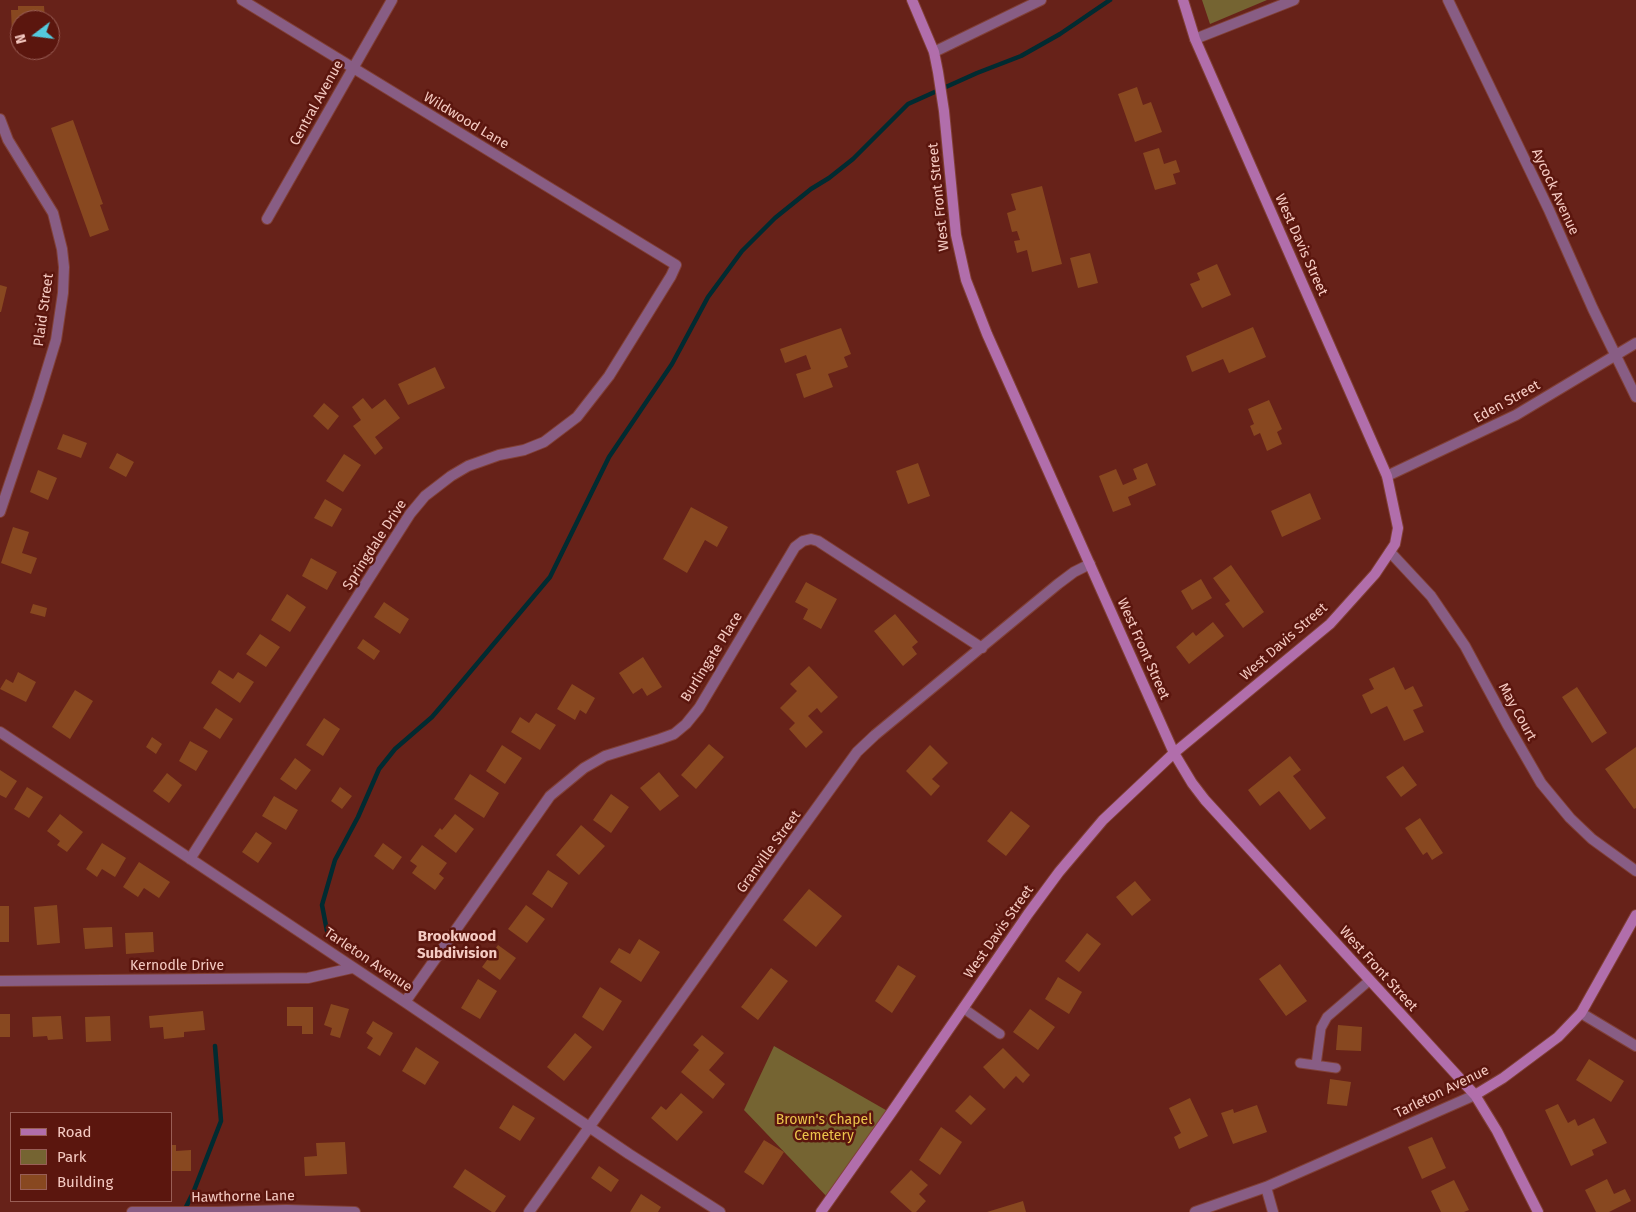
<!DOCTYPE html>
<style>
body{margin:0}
#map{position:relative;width:1636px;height:1212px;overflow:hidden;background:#672219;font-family:"Fira Sans",sans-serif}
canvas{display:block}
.legend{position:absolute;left:10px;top:1112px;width:162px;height:90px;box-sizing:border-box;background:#5b160e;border:1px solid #995e56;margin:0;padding:6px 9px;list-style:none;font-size:15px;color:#f5cac2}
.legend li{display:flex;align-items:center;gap:10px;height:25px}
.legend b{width:25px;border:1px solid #995e56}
.north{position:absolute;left:10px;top:10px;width:50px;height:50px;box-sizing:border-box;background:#5b160e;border:1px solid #995e56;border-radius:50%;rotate:255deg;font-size:14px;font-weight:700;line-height:20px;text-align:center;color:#f5cac2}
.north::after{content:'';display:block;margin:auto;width:18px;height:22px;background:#54cade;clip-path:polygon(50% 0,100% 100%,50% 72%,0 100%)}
</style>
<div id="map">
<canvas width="1636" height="1212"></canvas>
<ul class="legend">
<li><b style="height:6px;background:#b16eab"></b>Road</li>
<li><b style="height:14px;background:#756432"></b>Park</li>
<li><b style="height:14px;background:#884820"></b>Building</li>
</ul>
<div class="north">N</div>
</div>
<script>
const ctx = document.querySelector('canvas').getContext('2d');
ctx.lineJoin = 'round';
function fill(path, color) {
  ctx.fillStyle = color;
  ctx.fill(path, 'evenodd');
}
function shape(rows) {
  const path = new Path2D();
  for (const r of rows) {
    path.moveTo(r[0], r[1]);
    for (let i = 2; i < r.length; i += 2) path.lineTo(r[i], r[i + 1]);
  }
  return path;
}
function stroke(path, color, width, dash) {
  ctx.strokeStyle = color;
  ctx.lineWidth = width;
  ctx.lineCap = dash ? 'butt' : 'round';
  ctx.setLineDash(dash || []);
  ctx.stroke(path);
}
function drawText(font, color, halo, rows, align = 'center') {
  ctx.font = font + ' "Fira Sans",sans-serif';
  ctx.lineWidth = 5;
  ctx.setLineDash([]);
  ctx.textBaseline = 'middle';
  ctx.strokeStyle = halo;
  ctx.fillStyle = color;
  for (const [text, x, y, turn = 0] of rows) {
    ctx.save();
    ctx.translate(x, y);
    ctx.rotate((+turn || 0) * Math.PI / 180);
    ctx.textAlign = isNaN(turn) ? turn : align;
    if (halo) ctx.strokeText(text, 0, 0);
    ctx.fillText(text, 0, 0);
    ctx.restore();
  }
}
fill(shape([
 [1202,0,1267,0,1210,24],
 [774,1046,891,1113,830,1200,744,1110]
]), '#756432');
stroke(shape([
 [327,931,322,905,335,860,358,817,379,769,395,749,432,717,444,703,550,577,609,457,672,364,708,297,742,251,775,218,811,189,829,178,853,159,908,104,977,73,1021,56,1060,34,1110,0],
 [184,1211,193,1193,221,1121,215,1046]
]), '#012b31', 4.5);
fill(shape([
 [18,6,44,6,45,20,20,20,20,34,12,34,11,10,18,10],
 [1137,87,1143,105,1151,102,1162,132,1135,142,1118,94],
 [73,120,103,204,100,205,109,230,90,237,51,128],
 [1159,148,1164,164,1176,160,1180,172,1173,174,1176,184,1155,190,1143,153],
 [1042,186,1062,264,1032,272,1027,250,1017,253,1014,241,1020,240,1017,231,1012,232,1007,213,1016,210,1011,194],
 [1090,253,1098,283,1078,288,1070,258],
 [1217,264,1231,295,1202,308,1190,284,1200,280,1197,273],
 [0,285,7,287,1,312,0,312],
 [1253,327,1266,357,1229,373,1223,359,1192,372,1186,356],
 [841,328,851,354,844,357,848,367,828,374,833,387,804,398,796,374,811,369,806,355,785,363,780,349],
 [435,367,445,388,408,405,398,384],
 [363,398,372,409,385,399,400,418,375,437,383,448,375,455,353,426,361,420,352,407],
 [1269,400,1282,429,1277,432,1282,444,1267,451,1260,433,1254,436,1250,426,1254,424,1248,409],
 [324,403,339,416,328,430,313,416],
 [63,434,87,443,81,458,57,449],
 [117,453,134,462,126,477,109,468],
 [344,454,361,465,343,492,326,481],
 [918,463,930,496,908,504,896,471],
 [1147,463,1156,485,1128,497,1131,505,1113,512,1099,476,1116,469,1123,485,1137,479,1133,469],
 [38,470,57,478,48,500,30,492],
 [1310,493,1321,519,1282,537,1271,511],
 [325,499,342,509,332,527,314,518],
 [691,507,728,527,717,547,705,540,687,573,663,559],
 [13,527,29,532,22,553,37,558,31,574,1,563],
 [311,558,337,572,327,590,302,576],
 [1231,565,1264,612,1243,628,1225,604,1230,601,1213,578],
 [1201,579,1212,598,1192,610,1181,591],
 [806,582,837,599,821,629,803,619,808,609,795,602],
 [287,594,306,607,290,632,271,620],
 [384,602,409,619,400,634,374,617],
 [33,604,47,608,45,617,30,613],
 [895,614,918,642,912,647,917,654,903,666,874,631],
 [1213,622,1224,636,1189,664,1176,647,1193,632,1196,636],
 [260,634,280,647,266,667,246,654],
 [363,639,380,651,374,660,357,648],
 [643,657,662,687,647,696,642,688,633,694,619,673],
 [809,666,838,697,821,713,817,708,808,716,823,732,806,748,789,729,795,723,780,708,797,691,790,684],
 [1394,667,1405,690,1413,686,1423,706,1413,710,1424,732,1404,741,1387,706,1371,714,1362,695,1374,689,1369,679],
 [219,670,233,679,238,672,254,682,240,703,211,683],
 [18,672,36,682,26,702,0,689,6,679,13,683],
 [572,684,595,698,586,714,580,710,575,720,557,709],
 [1577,687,1607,733,1592,743,1562,697],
 [75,690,93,701,70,739,52,727],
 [216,708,233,719,220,739,203,728],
 [536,713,556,725,540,750,511,732,520,717,529,723],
 [324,718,340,729,323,756,306,745],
 [152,737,162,744,156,754,146,747],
 [190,741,208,751,196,771,179,761],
 [709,744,724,757,696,789,681,775],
 [502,745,522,758,505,784,486,771],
 [930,745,948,763,932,779,940,786,931,796,906,771],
 [1636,747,1636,808,1634,809,1605,769],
 [1290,756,1301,770,1293,776,1326,818,1310,830,1279,791,1260,806,1248,790],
 [295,758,311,770,296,790,280,779],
 [1403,766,1417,785,1401,797,1386,777],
 [0,770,17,781,6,798,0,795],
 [659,772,679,796,660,811,640,788],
 [167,773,182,785,169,803,153,791],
 [470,774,499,793,484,818,454,799],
 [27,787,43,797,29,818,14,809],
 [340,787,352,796,342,809,331,801],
 [611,794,629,807,611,833,593,820],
 [274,796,298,810,286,830,262,816],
 [1011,811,1030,826,1006,856,987,841],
 [60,814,83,832,67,852,57,845,60,841,47,831],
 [455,814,474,829,456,853,434,836,440,828,442,830],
 [1420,818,1443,853,1432,860,1427,852,1423,855,1405,828],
 [581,825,605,846,579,875,556,855],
 [256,832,272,843,258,863,242,852],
 [102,843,126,858,115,877,102,869,97,877,86,869],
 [383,843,402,857,393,870,374,856],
 [422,845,447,863,439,874,444,878,435,890,412,873,417,866,410,861],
 [139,862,170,882,159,898,144,888,138,897,123,887],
 [548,870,568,883,552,908,532,894],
 [1135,881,1151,900,1132,916,1116,897],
 [809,889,842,916,816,947,783,920],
 [57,905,60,943,37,945,34,907],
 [526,905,545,919,527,943,508,929],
 [0,906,9,906,9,942,0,942],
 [112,927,113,947,85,949,83,928],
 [153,932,154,952,126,954,125,933],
 [1087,933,1101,944,1079,972,1065,961],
 [639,939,660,952,641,982,610,962,619,948,630,954],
 [498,945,516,958,500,980,482,967],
 [1280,964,1307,1001,1286,1016,1259,979],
 [898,965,916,976,892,1013,875,1001],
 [771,968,788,981,758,1020,741,1007],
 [1058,977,1082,992,1069,1014,1045,999],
 [478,979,497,991,480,1019,461,1008],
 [600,987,622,1001,603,1031,582,1017],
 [331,1004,349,1009,340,1038,330,1035,332,1028,324,1025],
 [287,1007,313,1007,313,1034,302,1034,302,1026,287,1026],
 [1030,1009,1055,1027,1038,1050,1013,1032],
 [203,1011,205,1030,184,1032,184,1037,164,1039,163,1027,150,1028,149,1016],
 [0,1014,10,1014,10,1037,0,1037],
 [61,1016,63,1039,48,1040,47,1036,33,1037,32,1017],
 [110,1016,111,1041,86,1042,85,1017],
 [373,1021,393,1033,380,1056,367,1048,373,1038,366,1033],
 [1338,1025,1362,1027,1361,1051,1336,1050],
 [575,1033,592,1047,564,1081,547,1067],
 [702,1035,724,1053,709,1070,725,1084,713,1099,681,1072,699,1050,693,1045],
 [416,1047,439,1062,425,1085,402,1071],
 [1003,1048,1030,1075,1023,1083,1016,1076,1004,1089,983,1067],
 [1589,1059,1624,1081,1611,1102,1576,1080],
 [1330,1079,1351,1082,1347,1106,1327,1104],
 [681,1093,703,1112,677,1141,651,1118,661,1106,666,1110],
 [970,1095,986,1109,971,1125,955,1111],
 [1190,1098,1208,1136,1179,1149,1174,1137,1181,1133,1169,1108],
 [1558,1104,1568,1123,1575,1119,1578,1126,1594,1118,1607,1143,1592,1150,1594,1155,1571,1166,1545,1110],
 [513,1105,535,1118,520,1141,499,1128],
 [1257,1105,1267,1132,1233,1144,1221,1113,1233,1109,1234,1113],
 [941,1127,962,1142,940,1175,919,1160],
 [1432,1137,1446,1168,1422,1179,1408,1147],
 [764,1140,784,1152,763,1185,744,1172],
 [345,1142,347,1174,305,1176,304,1157,317,1156,316,1143],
 [171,1145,176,1145,176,1151,191,1150,191,1171,171,1171],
 [599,1166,619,1180,611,1192,591,1178],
 [465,1169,506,1196,495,1212,492,1212,453,1187],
 [911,1170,928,1185,919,1194,926,1201,916,1212,912,1212,890,1192],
 [1607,1179,1614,1194,1625,1189,1631,1201,1609,1212,1596,1212,1585,1190],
 [1454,1180,1469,1210,1464,1212,1441,1212,1431,1191],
 [641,1194,661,1207,658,1212,630,1212],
 [1023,1201,1026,1212,987,1212]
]), '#884820');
const lane = shape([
 [963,1008,1000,1034],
 [1300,1063,1336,1068],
 [1316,1065,1321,1028,1327,1017,1370,980]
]);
const street = shape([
 [1448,0,1549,210,1593,309,1636,397],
 [1195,39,1294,0],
 [934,52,1041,0],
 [0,119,8,140,53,213,62,249,64,267,63,293,56,340,38,399,0,512],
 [267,219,392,0],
 [1387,476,1516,415,1636,343],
 [1390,552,1431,596,1465,646,1507,724,1541,783,1570,818,1592,839,1636,871],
 [0,732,405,1002,629,1154,720,1212],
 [190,859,410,514,425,496,451,476,468,466,499,455,524,450,544,442,577,417,609,376,671,276,676,265,242,0],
 [0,981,308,978,352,968],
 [405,1002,550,796,584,768,605,756,660,739,674,734,686,724,699,708,795,547,803,541,811,539,818,541,982,648],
 [1581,1013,1636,1046],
 [1266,1187,1273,1212],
 [132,1212,217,1212,286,1210,355,1212],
 [529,1212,779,860,857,752,875,735,1058,584,1074,572,1090,564],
 [1195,1212,1266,1187,1475,1095]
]);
const secondary = shape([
 [912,0,934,52,938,72,944,111,956,235,966,280,987,334,1174,753,1192,783,1205,800,1475,1095,1497,1131,1538,1212],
 [1475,1095,1503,1078,1558,1037,1581,1013,1636,915],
 [821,1212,891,1113,1028,914,1059,872,1103,820,1174,753,1330,624,1375,574,1395,544,1398,528,1387,476,1195,39,1183,0]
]);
stroke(lane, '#814037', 11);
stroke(street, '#814037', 12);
stroke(secondary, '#814037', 12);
stroke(lane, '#885d84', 9);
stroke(street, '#885d84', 10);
stroke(secondary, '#b16eab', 10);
drawText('14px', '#f5cac2', '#5b160e', [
 ["Central Avenue",317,103,-61],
 ["Wildwood Lane",466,121,31],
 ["Aycock Avenue",1555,192,65],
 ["West Front Street",939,197,-96],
 ["West Davis Street",1301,245,66],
 ["Plaid Street",44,310,-82],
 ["Eden Street",1507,402,-29],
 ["Springdale Drive",375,545,-57],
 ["West Davis Street",1284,642,-41],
 ["West Front Street",1143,649,66],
 ["Burlingate Place",712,657,-58],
 ["May Court",1517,712,61],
 ["Granville Street",769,852,-54],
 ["West Davis Street",999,932,-55],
 ["Tarleton Avenue",368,960,34],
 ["Kernodle Drive",177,966],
 ["West Front Street",1378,969,48],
 ["Tarleton Avenue",1442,1092,-26],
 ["Hawthorne Lane",243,1197,-1]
]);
drawText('14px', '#ecc44b', '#5b160e', [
 ["Brown's Chapel",824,1120],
 ["Cemetery",824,1136]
]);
drawText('bold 15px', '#f5cac2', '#5b160e', [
 ["Brookwood",457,937],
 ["Subdivision",457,954]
]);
</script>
